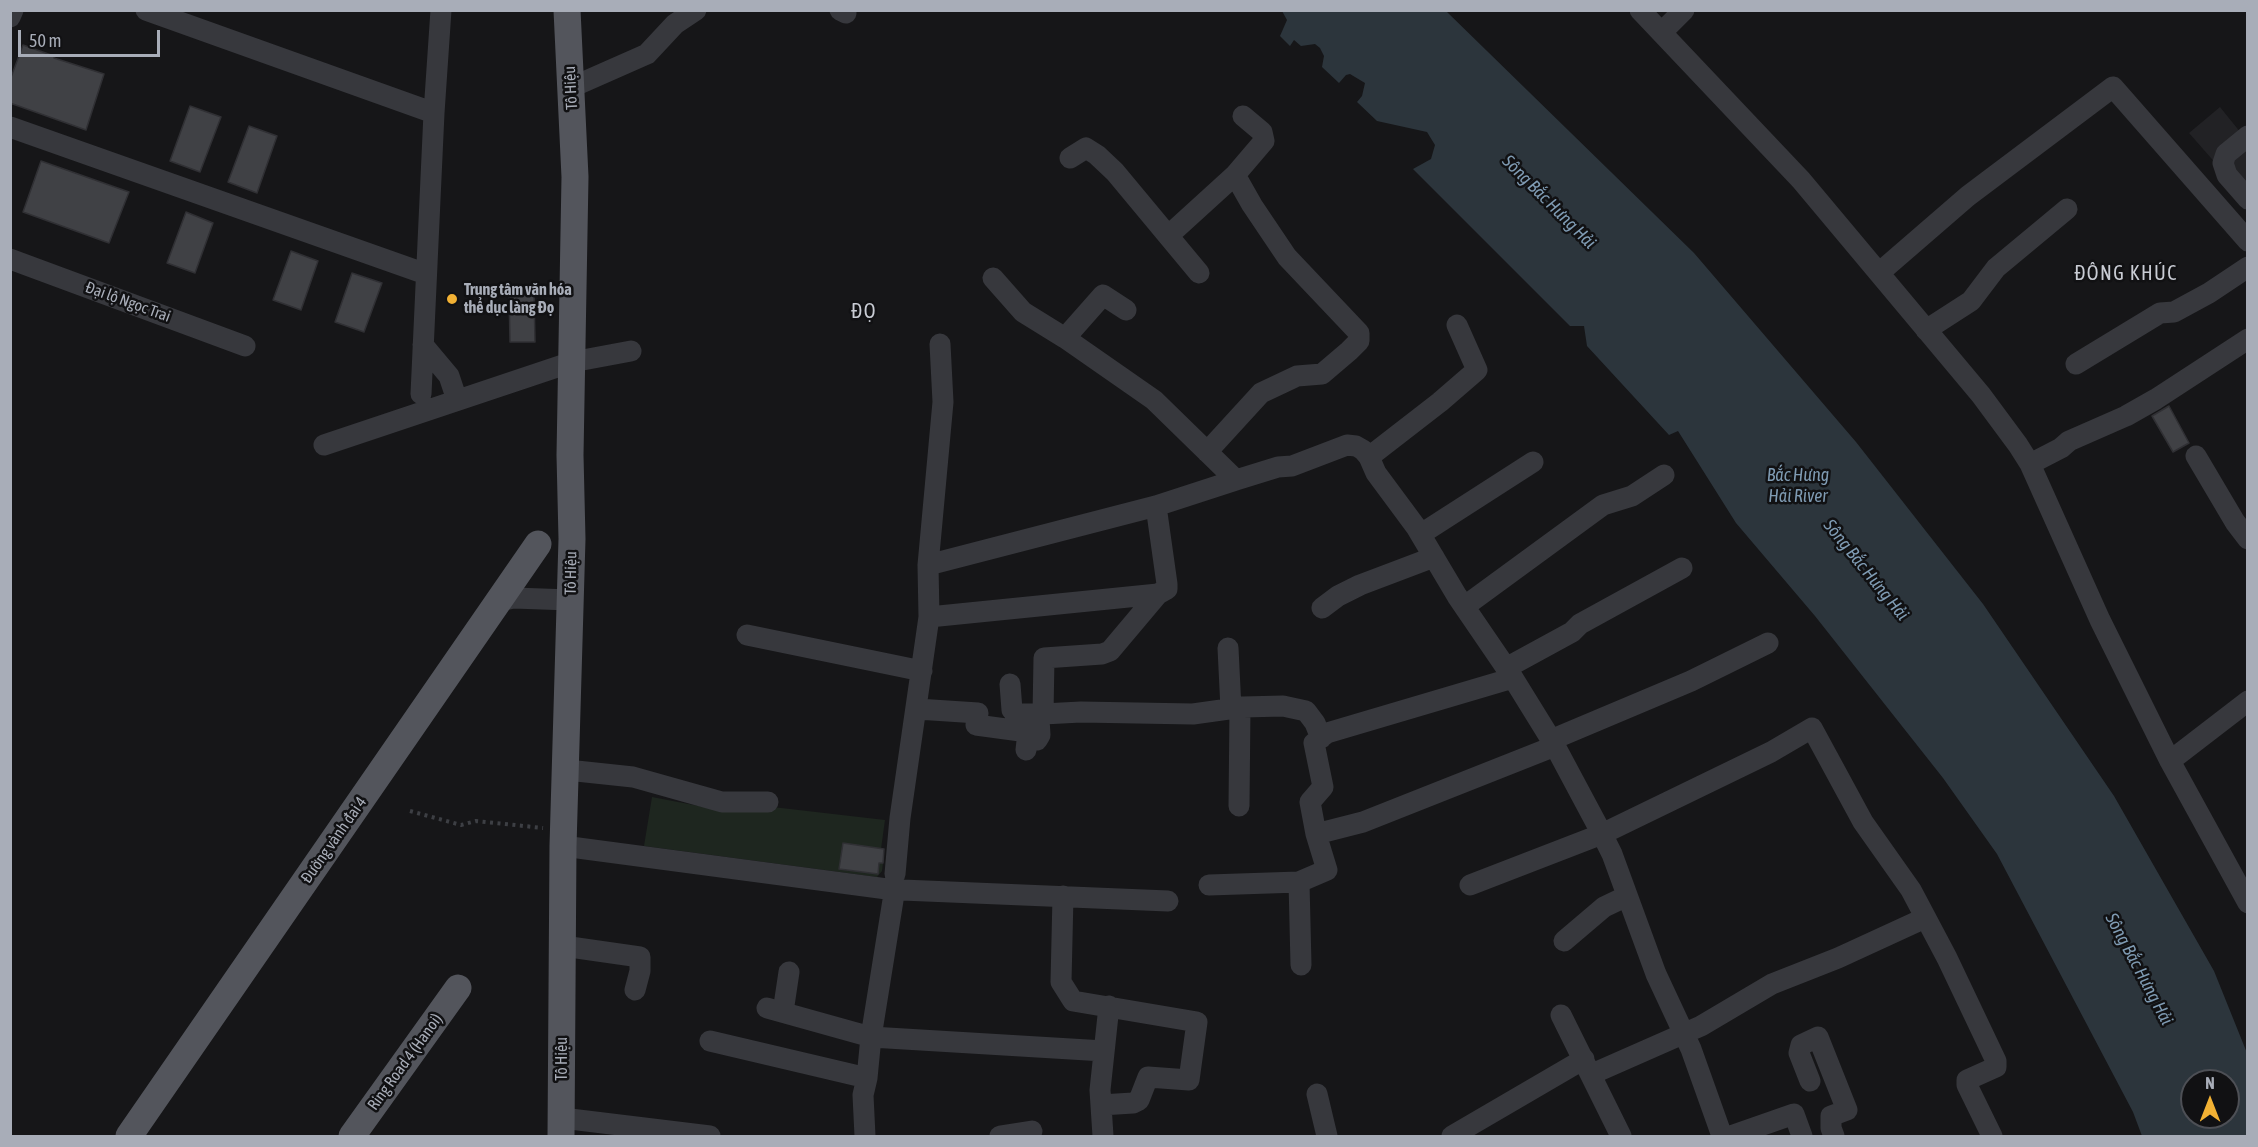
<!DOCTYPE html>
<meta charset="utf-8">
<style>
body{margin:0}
#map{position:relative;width:2258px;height:1147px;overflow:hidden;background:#161618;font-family:"Asap Condensed",sans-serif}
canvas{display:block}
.frame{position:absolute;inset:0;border:12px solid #a8adb8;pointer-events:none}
.north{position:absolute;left:2180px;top:1069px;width:60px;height:60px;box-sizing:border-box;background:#111113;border:2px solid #4d4f55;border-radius:50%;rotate:0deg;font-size:16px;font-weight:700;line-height:24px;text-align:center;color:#a8adb8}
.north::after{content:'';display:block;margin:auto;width:21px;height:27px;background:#f2b134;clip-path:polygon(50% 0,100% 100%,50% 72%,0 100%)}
.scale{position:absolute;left:18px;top:30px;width:142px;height:27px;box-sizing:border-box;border:3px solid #a8adb8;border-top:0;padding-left:8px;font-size:18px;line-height:21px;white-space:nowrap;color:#a8adb8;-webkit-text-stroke:4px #111113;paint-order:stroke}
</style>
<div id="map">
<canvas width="2258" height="1147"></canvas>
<div class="frame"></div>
<div class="north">N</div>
<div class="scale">50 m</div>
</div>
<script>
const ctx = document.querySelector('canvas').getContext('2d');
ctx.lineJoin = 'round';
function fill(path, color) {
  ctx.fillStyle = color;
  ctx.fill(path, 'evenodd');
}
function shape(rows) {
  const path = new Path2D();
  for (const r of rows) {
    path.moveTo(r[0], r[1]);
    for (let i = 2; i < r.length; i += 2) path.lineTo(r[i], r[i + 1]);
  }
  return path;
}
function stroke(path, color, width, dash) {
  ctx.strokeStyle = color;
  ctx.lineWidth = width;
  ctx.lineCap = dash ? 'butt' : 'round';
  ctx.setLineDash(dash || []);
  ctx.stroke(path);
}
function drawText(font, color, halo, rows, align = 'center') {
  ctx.font = font + ' "Asap Condensed",sans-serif';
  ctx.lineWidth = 5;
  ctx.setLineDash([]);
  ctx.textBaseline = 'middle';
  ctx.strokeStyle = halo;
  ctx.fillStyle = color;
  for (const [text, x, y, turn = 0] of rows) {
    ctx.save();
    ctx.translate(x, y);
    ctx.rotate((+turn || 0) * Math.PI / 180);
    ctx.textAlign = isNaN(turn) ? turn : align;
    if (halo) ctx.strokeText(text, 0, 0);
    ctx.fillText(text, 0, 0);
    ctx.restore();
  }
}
fill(shape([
 [2220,107,2245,138,2247,136,2247,199,2189,133]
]), '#222225');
fill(shape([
 [652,797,725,811,764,806,885,820,881,849,843,843,839,869,877,874,879,863,883,863,882,871,877,877,644,846]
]), '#1e261f');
fill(shape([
 [1282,11,1446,11,1694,253,1856,442,1983,604,2114,796,2214,971,2247,1053,2247,1136,2142,1136,2133,1112,1997,854,1943,778,1815,616,1736,523,1678,431,1669,435,1587,346,1584,326,1570,326,1413,169,1431,159,1435,145,1427,132,1377,121,1357,102,1362,96,1365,83,1350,74,1346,75,1339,83,1322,67,1324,56,1320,48,1315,44,1301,46,1294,40,1290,46,1280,36,1287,20],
 [2192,1081,2228,1081,2228,1117,2192,1117]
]), '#2c353c');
const building = shape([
 [23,45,54,56,54,58,104,74,86,130,10,103,10,80,23,45],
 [190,106,221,117,200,172,170,161,190,106],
 [249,126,277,136,257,193,228,182,249,126],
 [41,161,129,192,109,243,23,212,41,161],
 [186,212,213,223,195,273,167,263,186,212],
 [291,251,318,261,301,310,273,300,291,251],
 [352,273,382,283,364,332,335,322,352,273],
 [509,293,534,293,535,342,510,342,509,293],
 [2169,406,2189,443,2173,452,2152,416,2169,406],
 [843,843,884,849,883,863,879,863,878,874,839,869,843,843]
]);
fill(building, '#404145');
stroke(building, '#303034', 1.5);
stroke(shape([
 [410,811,461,825,476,821,543,828]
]), '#3d3f44', 4, [3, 4.5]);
stroke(shape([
 [146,10,434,113,421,394],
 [840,10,846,13],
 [1640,10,1801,180,1981,395,2018,445,2030,464,2100,620,2170,761,2248,903],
 [10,17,13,10],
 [1662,32,1684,10],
 [570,88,647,54,675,24,696,10],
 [434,113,441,10],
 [10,127,426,274],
 [2248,136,2226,154,2223,163,2227,175,2248,199],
 [1070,158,1086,148,1097,155,1115,172,1199,273],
 [1235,175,1264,141,1262,132,1243,116],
 [1168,236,1235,175,1252,205,1287,257,1359,333,1359,341,1349,351,1322,374,1297,376,1261,393,1207,452],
 [10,259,245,346],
 [1879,273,1968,196,2113,87,2248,241],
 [993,278,1023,312,1065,338,1154,400,1236,480,1278,467,1292,466,1347,445,1356,446,1363,450,1369,457,1376,473,1416,527,1457,596,1513,678,1555,746,1602,834,1612,854,1656,974,1691,1049,1722,1136],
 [1926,330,1971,301,1996,268,2067,209],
 [1065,338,1103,295,1126,310],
 [423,345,449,376,457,400],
 [2076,364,2160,313,2174,312,2209,293,2248,267],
 [324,445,572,362,631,351],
 [2196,456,2235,522,2248,539],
 [1369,457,1440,402,1477,370,1457,325],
 [2030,464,2061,448,2069,441,2126,416,2156,399,2248,339],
 [1421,534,1533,462],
 [928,565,1156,506,1236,480],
 [499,601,514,598,570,600],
 [1465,606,1603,505,1632,496,1664,475],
 [1322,608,1338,596,1360,585,1434,557],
 [929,617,1158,594,1167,589,1167,584,1156,506],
 [747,635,922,671],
 [1228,648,1231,709],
 [1506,668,1572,632,1580,624,1682,568],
 [1513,678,1327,733,1314,743,1323,787,1310,802,1316,834,1363,822,1555,746],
 [1010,684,1012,710,1017,714,1043,714,1044,658,1102,654,1110,651,1158,594],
 [917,709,978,713,976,725,1028,732,1026,750],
 [1037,740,1040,735,1039,719,1043,714,1081,712,1193,714,1243,707,1283,706,1306,711,1315,723,1321,738],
 [1551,740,1691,681,1768,643],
 [2170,761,2248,701],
 [567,770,633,777,722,802,768,802],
 [1239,806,1240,708],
 [563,846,887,889],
 [895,874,900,818,929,617,928,565,943,402,940,344],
 [1299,882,1301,965],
 [1209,885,1299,882,1327,870,1316,834],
 [1470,885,1602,834,1771,752,1812,728,1863,822,1911,890,1947,958,1996,1061,1996,1067,1967,1080,1967,1085,1992,1136],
 [902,890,1168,901],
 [1063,896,1061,982,1073,1001,1197,1022,1189,1080,1148,1077,1139,1100,1133,1103,1101,1105],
 [1564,941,1604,907,1627,896],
 [563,946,640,957,640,971,635,990],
 [767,1008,871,1037,1104,1051],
 [783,1012,789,972],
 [1561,1015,1621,1136],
 [710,1041,867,1078],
 [1592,1074,1701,1026,1772,984,1838,958,1925,918],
 [1810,1081,1799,1053,1801,1045,1818,1037,1847,1110,1831,1116,1831,1128,1834,1136],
 [1317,1094,1327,1136],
 [562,1118,710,1136],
 [865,1136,863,1095,867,1078,871,1037,894,894],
 [1000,1136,1032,1131],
 [1103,1136,1100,1090,1109,1006],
 [1452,1136,1584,1059],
 [1731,1136,1794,1114,1802,1136]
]), '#37383d', 21);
stroke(shape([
 [129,1136,538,544],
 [352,1136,458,988],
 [561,1136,563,846,572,539,570,455,575,177,567,10]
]), '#53555c', 27);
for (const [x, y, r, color] of [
 [452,299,6,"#f2b134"]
]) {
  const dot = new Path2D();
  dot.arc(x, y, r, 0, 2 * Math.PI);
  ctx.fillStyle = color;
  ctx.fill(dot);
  stroke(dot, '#111113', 2);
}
drawText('16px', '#a8adb8', '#111113', [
 ["Tô Hiệu",571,88,-93],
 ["Đại lộ Ngọc Trai",128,302,20],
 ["Tô Hiệu",571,573,-89],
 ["Đường vành đai 4",334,840,-55],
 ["Tô Hiệu",562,1059,-90],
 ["Ring Road 4 (Hanoi)",405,1062,-54]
]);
drawText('bold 16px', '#a8adb8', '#111113', [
 ["Trung tâm văn hóa",464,290],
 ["thể dục làng Đọ",464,308]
], 'left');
drawText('italic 18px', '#7f9bb3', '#111113', [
 ["Sông Bắc Hưng Hải",1549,202,45],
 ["Bắc Hưng",1798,475],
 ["Hải River",1798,496],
 ["Sông Bắc Hưng Hải",1866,570,51],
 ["Sông Bắc Hưng Hải",2139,969,62]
]);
ctx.letterSpacing = '1.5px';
drawText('20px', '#c9ccd4', '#111113', [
 ["ĐÔNG KHÚC",2126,274],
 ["ĐỌ",864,312]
]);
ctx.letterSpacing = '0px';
</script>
